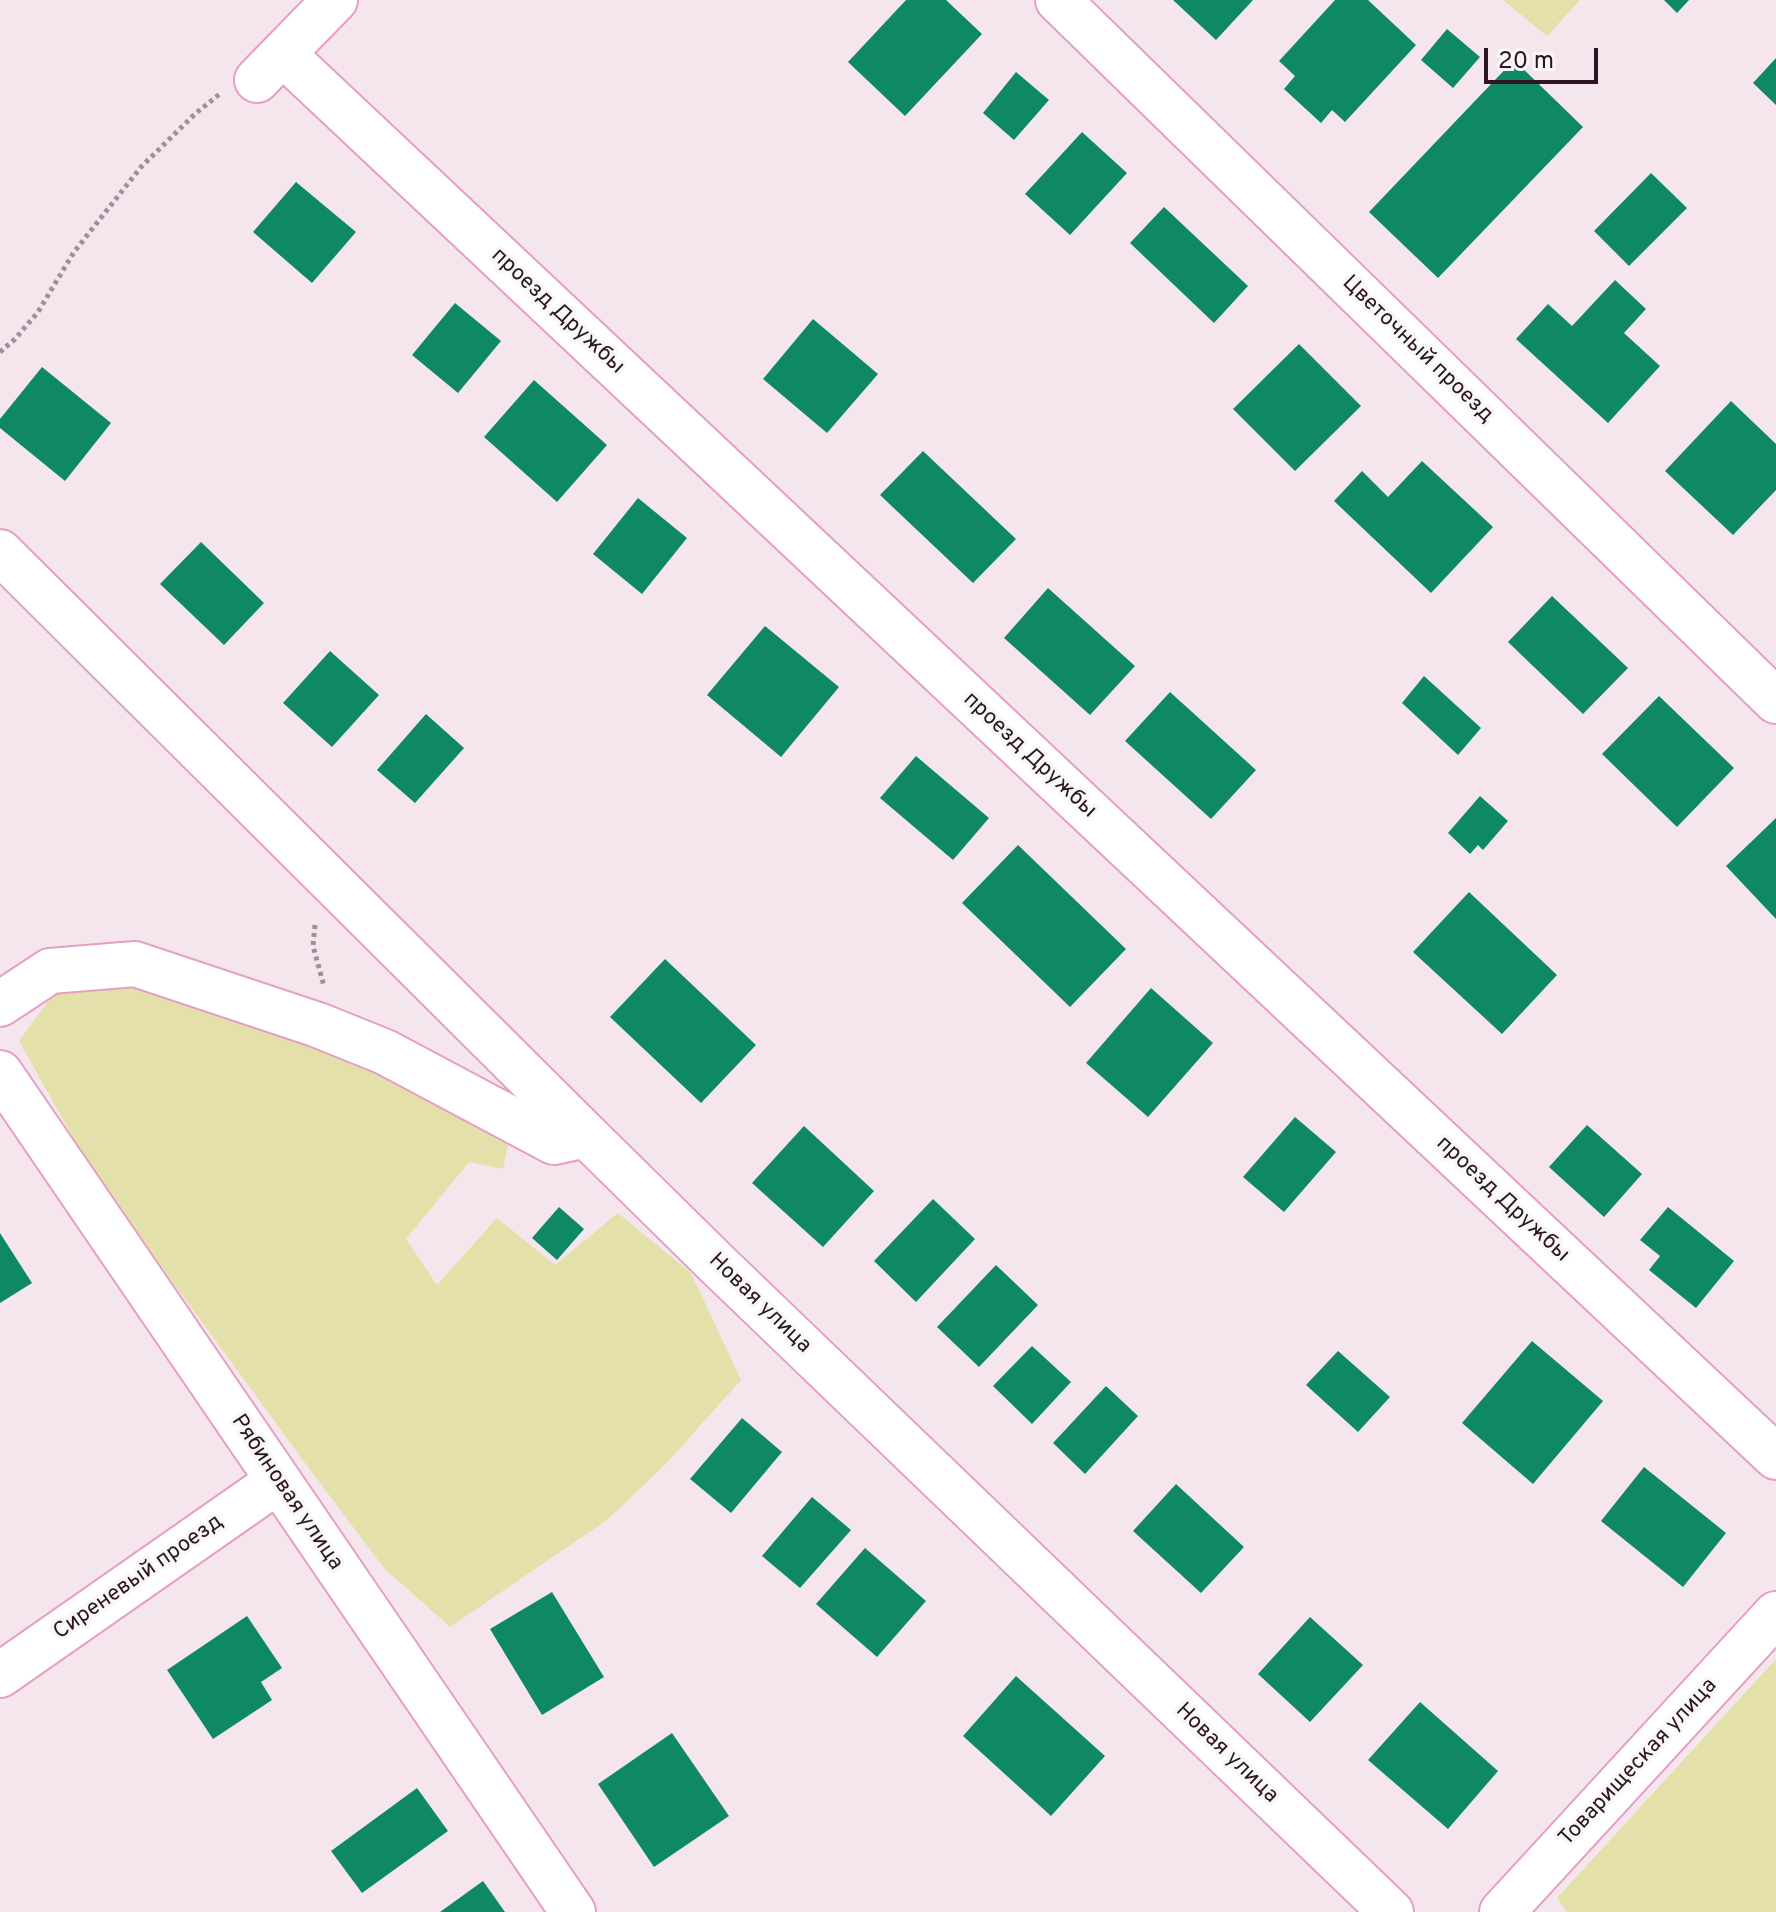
<!DOCTYPE html>
<meta charset="utf-8">
<style>
body{margin:0}
#map{position:relative;width:1776px;height:1912px;overflow:hidden;background:#f5e6ed;font-family:Overpass,sans-serif}
canvas{display:block}
.scale{position:absolute;left:1484px;top:48px;width:114px;height:36px;box-sizing:border-box;border:4px solid #2f1524;border-top:0;padding-left:10px;font-size:24px;line-height:28px;white-space:nowrap;color:#2f1524;-webkit-text-stroke:6px #f8f8f8;paint-order:stroke}
</style>
<div id="map">
<canvas width="1776" height="1912"></canvas>
<div class="scale">20 m</div>
</div>
<script>
const ctx = document.querySelector('canvas').getContext('2d');
ctx.lineJoin = 'round';
function fill(path, color) {
  ctx.fillStyle = color;
  ctx.fill(path, 'evenodd');
}
function shape(rows) {
  const path = new Path2D();
  for (const r of rows) {
    path.moveTo(r[0], r[1]);
    for (let i = 2; i < r.length; i += 2) path.lineTo(r[i], r[i + 1]);
  }
  return path;
}
function stroke(path, color, width, dash) {
  ctx.strokeStyle = color;
  ctx.lineWidth = width;
  ctx.lineCap = dash ? 'butt' : 'round';
  ctx.setLineDash(dash || []);
  ctx.stroke(path);
}
function drawText(font, color, halo, rows, align = 'center') {
  ctx.font = font + ' Overpass,sans-serif';
  ctx.lineWidth = 7;
  ctx.setLineDash([]);
  ctx.textBaseline = 'middle';
  ctx.strokeStyle = halo;
  ctx.fillStyle = color;
  for (const [text, x, y, turn = 0] of rows) {
    ctx.save();
    ctx.translate(x, y);
    ctx.rotate((+turn || 0) * Math.PI / 180);
    ctx.textAlign = isNaN(turn) ? turn : align;
    if (halo) ctx.strokeText(text, 0, 0);
    ctx.fillText(text, 0, 0);
    ctx.restore();
  }
}
fill(shape([
 [1503,0,1580,0,1547,36],
 [125,976,321,1039,510,1137,503,1169,469,1162,406,1239,437,1285,497,1218,555,1265,618,1213,691,1273,741,1380,665,1465,607,1520,450,1627,384,1568,311,1471,94,1175,19,1041,52,996],
 [1776,1659,1776,1912,1567,1912,1557,1898]
]), '#e3e1a9');
fill(shape([
 [906,0,946,0,982,34,905,116,848,62],
 [1173,0,1253,0,1216,40],
 [1335,0,1368,0,1416,45,1345,122,1332,110,1321,123,1284,89,1295,76,1279,61],
 [1664,0,1689,0,1677,13],
 [1447,29,1480,57,1453,88,1421,60],
 [1776,58,1776,105,1753,83],
 [1514,60,1583,127,1438,278,1369,212],
 [1016,72,1049,100,1014,140,983,113],
 [1082,132,1127,173,1070,235,1025,194],
 [1651,173,1687,208,1629,266,1594,231],
 [296,182,356,232,312,283,253,232],
 [1164,207,1248,286,1214,323,1130,243],
 [1615,280,1646,309,1624,333,1660,366,1608,423,1516,339,1548,304,1572,326],
 [455,303,501,341,458,393,412,355],
 [813,319,878,374,827,433,763,379],
 [1299,344,1361,406,1295,471,1233,409],
 [42,367,111,423,65,481,0,428,0,419],
 [534,380,607,445,557,502,484,437],
 [1731,401,1776,444,1776,490,1733,535,1665,471],
 [923,451,1016,539,973,583,880,495],
 [1422,461,1493,527,1431,593,1334,501,1362,471,1388,497],
 [638,498,687,538,642,594,593,554],
 [201,542,264,603,224,645,160,584],
 [1048,588,1135,666,1090,715,1004,638],
 [1552,596,1628,668,1583,714,1508,642],
 [765,626,839,687,781,757,707,695],
 [330,651,379,695,332,747,283,703],
 [1424,676,1481,728,1458,755,1402,703],
 [1170,692,1256,770,1211,819,1125,741],
 [1659,696,1734,768,1677,827,1602,754],
 [426,714,464,748,415,803,377,770],
 [916,756,989,818,953,860,880,798],
 [1480,796,1508,821,1483,850,1478,845,1470,854,1448,833],
 [1776,818,1776,919,1726,866],
 [1018,845,1126,949,1070,1007,962,903],
 [1469,892,1557,975,1502,1034,1413,952],
 [665,959,756,1045,701,1103,610,1017],
 [1151,988,1213,1043,1148,1117,1086,1063],
 [1295,1117,1336,1152,1284,1212,1243,1177],
 [1587,1125,1642,1174,1604,1217,1549,1167],
 [804,1126,874,1191,823,1247,752,1183],
 [933,1199,975,1239,916,1302,874,1261],
 [559,1207,584,1229,557,1260,532,1238],
 [1668,1207,1734,1261,1696,1308,1649,1270,1660,1256,1640,1240],
 [0,1233,32,1283,0,1303],
 [996,1265,1038,1305,979,1367,937,1327],
 [1532,1341,1603,1401,1533,1484,1462,1423],
 [1032,1346,1071,1382,1032,1424,993,1386],
 [1338,1351,1390,1397,1358,1432,1306,1385],
 [1106,1386,1138,1416,1085,1474,1053,1443],
 [742,1418,782,1452,731,1513,690,1479],
 [1644,1467,1726,1533,1683,1587,1601,1521],
 [1176,1484,1244,1547,1201,1593,1133,1531],
 [812,1497,851,1530,800,1588,762,1556],
 [865,1548,926,1601,877,1657,816,1604],
 [552,1592,604,1677,542,1715,490,1629],
 [247,1616,282,1668,261,1682,272,1700,213,1739,167,1670],
 [1310,1617,1363,1665,1310,1722,1258,1674],
 [1016,1676,1105,1756,1051,1816,963,1736],
 [1420,1702,1498,1771,1448,1829,1368,1760],
 [672,1733,729,1816,654,1867,598,1784],
 [417,1788,448,1831,362,1893,331,1851],
 [483,1881,505,1912,440,1912]
]), '#0f8965');
const minor = shape([
 [1058,0,1776,701],
 [283,54,1776,1457],
 [257,80,335,0],
 [0,552,586,1135],
 [0,1004,50,971,135,964,318,1025,385,1052,554,1142,586,1135,716,1263,1391,1912],
 [0,1073,573,1912],
 [0,1675,278,1481],
 [1502,1912,1776,1614]
]);
stroke(minor, '#e69ec5', 48);
stroke(shape([
 [0,352,15,339,38,312,74,252,141,167,196,113,221,93],
 [315,925,313,946,324,986]
]), '#a28e99', 5, [4, 4]);
stroke(minor, '#fff', 44);
drawText('22px', '#2f1524', '#f8f8f8', [
 ["проезд Дружбы",557,312,43],
 ["Цветочный проезд",1417,350,44],
 ["проезд Дружбы",1029,756,43],
 ["проезд Дружбы",1502,1200,43],
 ["Новая улица",759,1304,44],
 ["Рябиновая улица",286,1493,56],
 ["Сиреневый проезд",139,1578,-35],
 ["Новая улица",1226,1754,44],
 ["Товарищеская улица",1639,1763,-47]
]);
</script>
